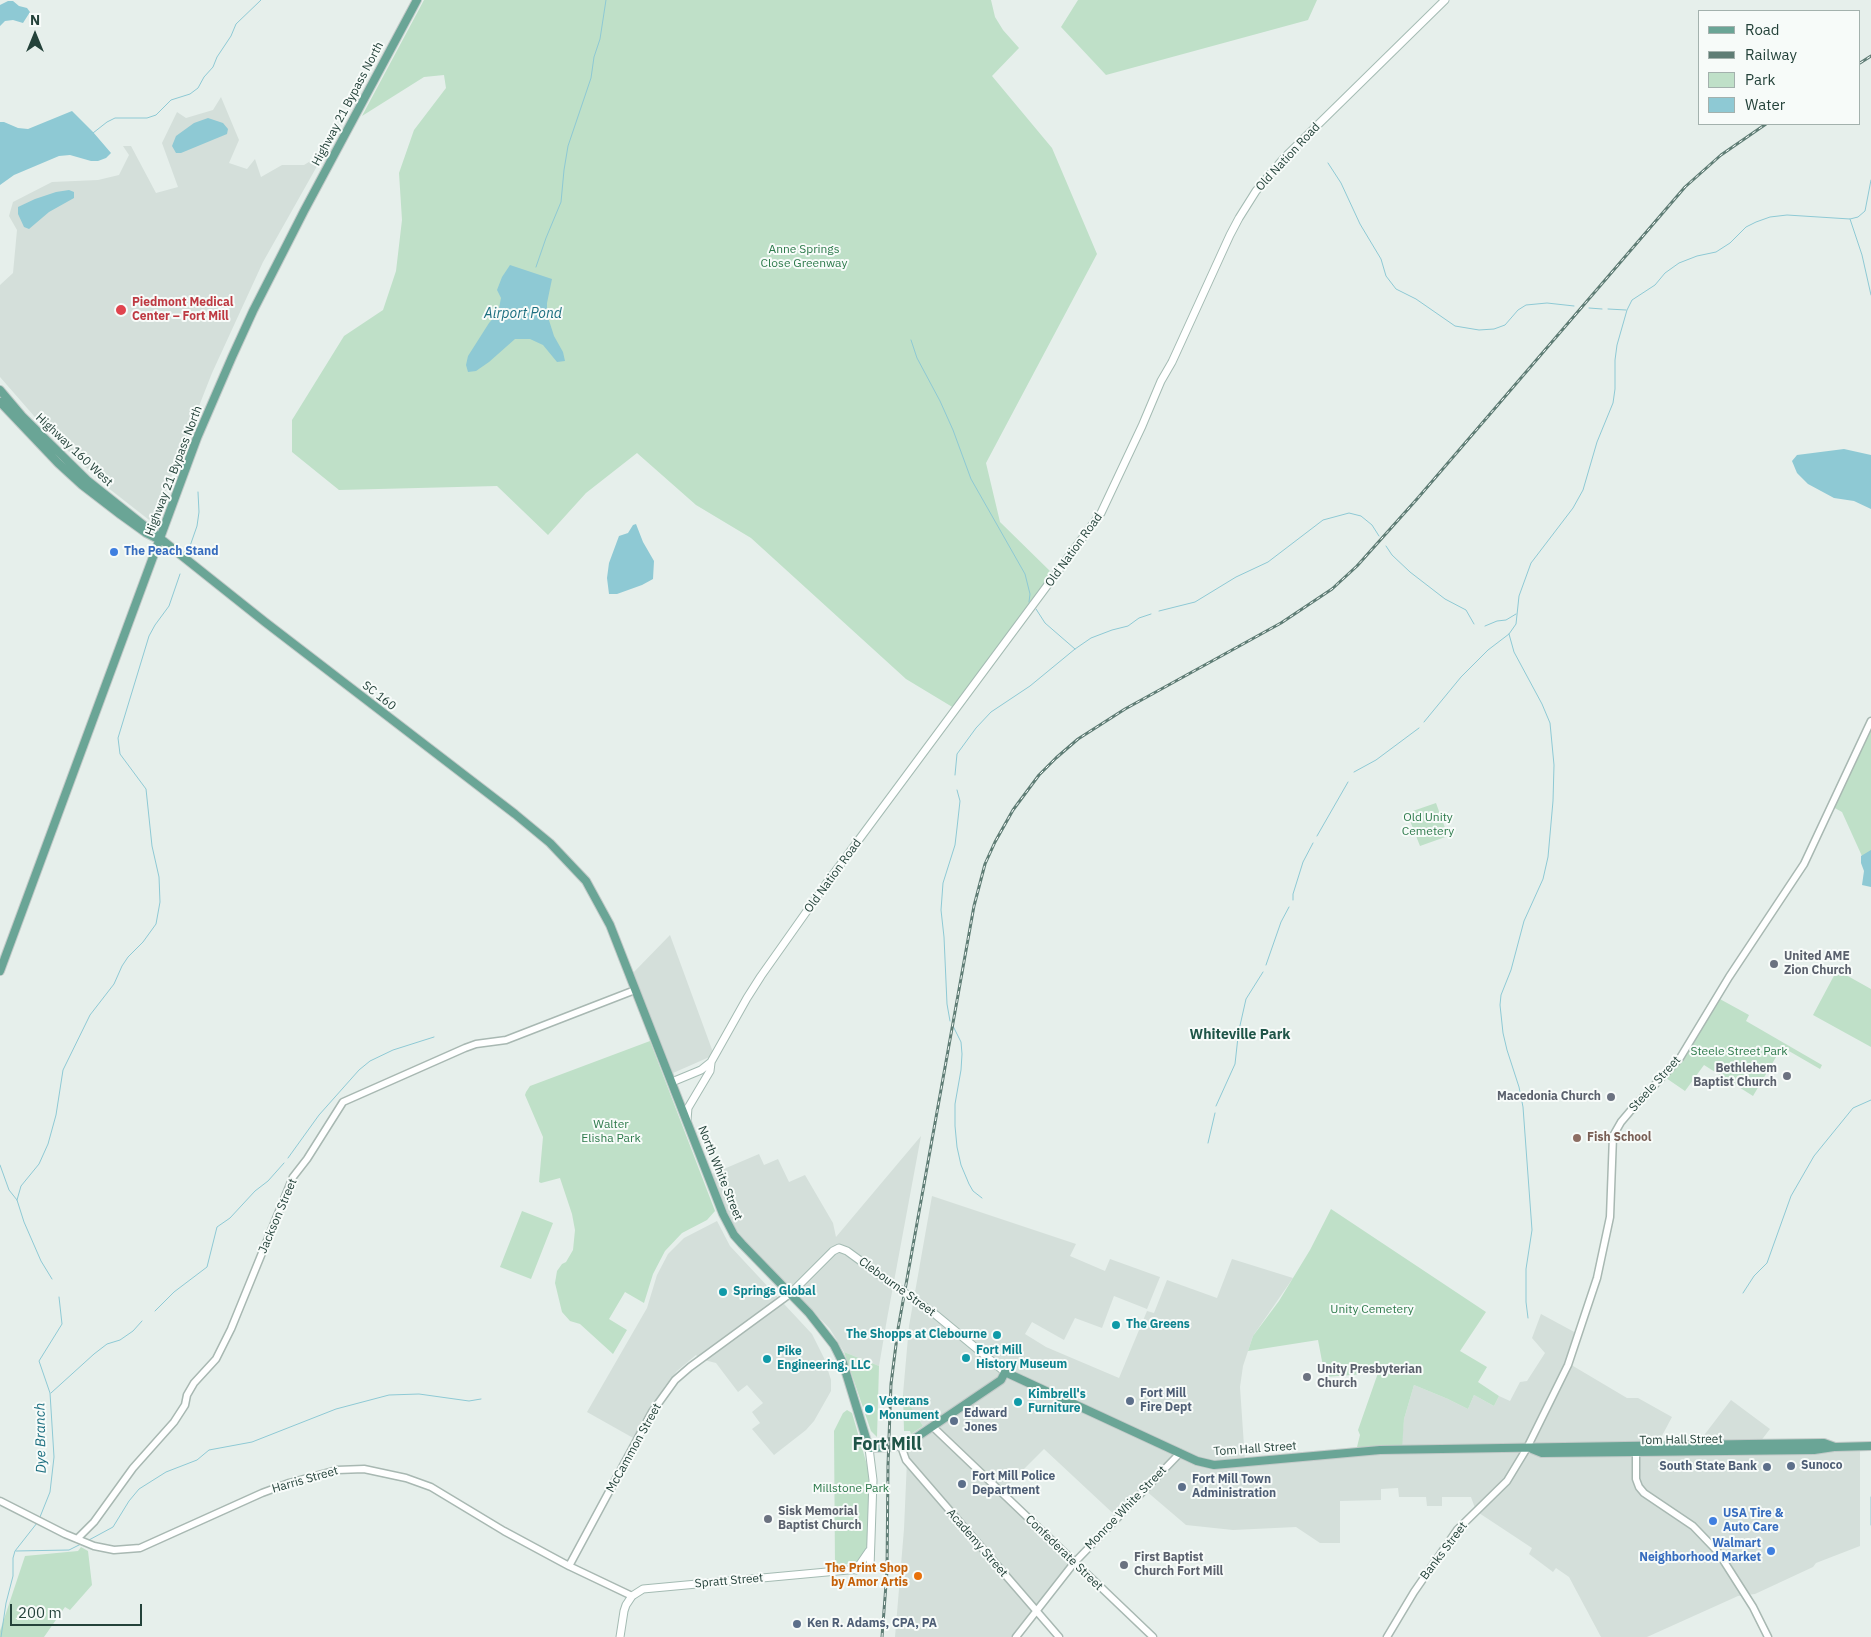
<!DOCTYPE html>
<meta charset="utf-8">
<style>
body{margin:0}
#map{position:relative;width:1871px;height:1637px;overflow:hidden;background:#e6efeb;font-family:"IBM Plex Sans",sans-serif}
canvas{display:block}
.legend{position:absolute;left:1698px;top:10px;width:162px;height:115px;box-sizing:border-box;background:#f7fbf9;border:1px solid #a3b1ad;margin:0;padding:6px 9px;list-style:none;font-size:15px;color:#24423a}
.legend li{display:flex;align-items:center;gap:10px;height:25px}
.legend b{width:25px;border:1px solid #a3b1ad}
.north{position:absolute;left:10px;top:10px;width:50px;height:50px;-webkit-text-stroke:4px #f7fbf9;paint-order:stroke;rotate:0deg;font-size:14px;font-weight:700;line-height:20px;text-align:center;color:#24423a}
.north::after{content:'';display:block;margin:auto;width:18px;height:22px;background:#24423a;clip-path:polygon(50% 0,100% 100%,50% 72%,0 100%)}
.scale{position:absolute;left:10px;top:1604px;width:132px;height:22px;box-sizing:border-box;border:2px solid #24423a;border-top:0;padding-left:6px;font-size:15px;line-height:18px;white-space:nowrap;color:#24423a;-webkit-text-stroke:4px #f7fbf9;paint-order:stroke}
</style>
<div id="map">
<canvas width="1871" height="1637"></canvas>
<ul class="legend">
<li><b style="height:6px;background:#6aa596"></b>Road</li>
<li><b style="height:6px;background:#5f7d75"></b>Railway</li>
<li><b style="height:14px;background:#bfe0c8"></b>Park</li>
<li><b style="height:14px;background:#8ec9d4"></b>Water</li>
</ul>
<div class="north">N</div>
<div class="scale">200 m</div>
</div>
<script>
const ctx = document.querySelector('canvas').getContext('2d');
ctx.lineJoin = 'round';
function fill(path, color) {
  ctx.fillStyle = color;
  ctx.fill(path, 'evenodd');
}
function shape(rows) {
  const path = new Path2D();
  for (const r of rows) {
    path.moveTo(r[0], r[1]);
    for (let i = 2; i < r.length; i += 2) path.lineTo(r[i], r[i + 1]);
  }
  return path;
}
function stroke(path, color, width, dash) {
  ctx.strokeStyle = color;
  ctx.lineWidth = width;
  ctx.lineCap = dash ? 'butt' : 'round';
  ctx.setLineDash(dash || []);
  ctx.stroke(path);
}
function drawText(font, color, halo, rows, align = 'center') {
  ctx.font = font + ' "IBM Plex Sans",sans-serif';
  ctx.lineWidth = 4;
  ctx.setLineDash([]);
  ctx.textBaseline = 'middle';
  ctx.strokeStyle = halo;
  ctx.fillStyle = color;
  for (const [text, x, y, turn = 0] of rows) {
    ctx.save();
    ctx.translate(x, y);
    ctx.rotate((+turn || 0) * Math.PI / 180);
    ctx.textAlign = isNaN(turn) ? turn : align;
    if (halo) ctx.strokeText(text, 0, 0);
    ctx.fillText(text, 0, 0);
    ctx.restore();
  }
}
fill(shape([
 [221,97,239,140,229,163,247,169,255,159,261,177,282,165,304,165,325,152,263,262,212,373,153,523,107,487,48,432,0,377,0,285,13,273,17,230,9,216,13,202,52,182,98,180,119,175,129,155,123,146,131,146,156,193,178,187,162,143,177,112,186,118,213,110],
 [670,935,714,1055,673,1073,633,973],
 [921,1136,887,1319,879,1366,844,1352,830,1329,744,1240,737,1231,727,1212,712,1174,759,1154,764,1165,778,1159,789,1182,805,1175,833,1223,836,1237],
 [932,1196,1076,1244,1070,1256,1105,1271,1110,1259,1160,1277,1147,1309,1114,1296,1102,1328,1075,1318,1064,1340,1032,1322,1025,1334,1046,1347,1119,1378,1147,1311,1154,1313,1167,1280,1217,1298,1232,1259,1293,1278,1253,1336,1243,1366,1240,1387,1245,1461,1212,1463,1195,1459,1181,1452,1180,1454,1196,1462,1208,1465,1222,1466,1366,1452,1401,1451,1404,1419,1414,1385,1448,1399,1468,1409,1474,1395,1494,1406,1499,1396,1510,1401,1520,1382,1527,1381,1545,1353,1532,1338,1541,1314,1578,1334,1568,1363,1627,1398,1638,1398,1672,1417,1656,1447,1695,1447,1731,1400,1770,1429,1757,1446,1757,1449,1860,1447,1860,1546,1816,1563,1813,1567,1755,1594,1738,1596,1647,1637,1601,1637,1569,1577,1556,1568,1553,1572,1529,1554,1532,1548,1476,1511,1471,1497,1442,1497,1442,1506,1427,1506,1426,1497,1399,1497,1398,1488,1381,1489,1381,1500,1340,1501,1340,1543,1320,1543,1296,1527,1233,1530,1186,1525,1145,1490,1118,1518,1044,1449,1001,1492,1075,1562,1016,1637,895,1637,904,1529,907,1460,902,1446,911,1441,911,1434,923,1426,903,1394,909,1326],
 [717,1221,730,1246,812,1334,824,1358,831,1380,831,1391,814,1421,806,1430,774,1455,752,1429,760,1423,752,1412,763,1403,747,1385,738,1392,716,1363,700,1359,696,1355,677,1371,665,1386,635,1439,587,1412,647,1308,657,1275,668,1254,684,1238]
]), '#d4dfda');
fill(shape([
 [424,0,991,0,995,17,1003,30,1019,48,992,76,1052,148,1097,254,986,463,1000,522,1052,573,954,708,906,679,751,538,696,505,637,453,586,493,548,535,497,486,339,490,292,452,292,420,344,336,383,310,396,271,402,220,399,173,414,130,446,88,444,75,424,77,362,116],
 [1078,0,1317,0,1308,20,1106,75,1061,27],
 [1871,721,1871,876,1842,812,1831,806],
 [1436,803,1448,836,1420,846,1407,813],
 [1837,970,1871,989,1871,1047,1813,1015],
 [1718,998,1749,1015,1746,1021,1822,1065,1820,1069,1782,1047,1753,1096,1704,1065,1685,1091,1666,1078,1678,1064],
 [650,1041,715,1211,707,1220,682,1233,665,1251,653,1274,644,1303,625,1292,609,1319,627,1330,613,1354,580,1324,570,1321,562,1312,555,1283,557,1271,562,1264,566,1262,573,1250,575,1230,572,1214,560,1178,541,1183,539,1182,543,1137,525,1095,526,1092,530,1086],
 [1331,1209,1486,1312,1460,1351,1487,1367,1478,1382,1499,1396,1494,1406,1474,1395,1468,1409,1448,1399,1414,1385,1404,1419,1402,1449,1356,1451,1360,1435,1358,1430,1378,1373,1325,1377,1318,1340,1248,1351,1253,1336,1279,1301,1310,1250],
 [522,1211,553,1223,531,1279,500,1267],
 [844,1352,879,1366,877,1437,871,1431],
 [903,1394,923,1426,911,1434,910,1431,904,1431],
 [847,1410,852,1413,869,1472,867,1544,866,1551,857,1562,835,1567,834,1431,843,1413],
 [81,1547,88,1551,92,1585,70,1610,65,1607,44,1637,0,1637,0,1631,25,1556,78,1551]
]), '#bfe0c8');
fill(shape([
 [8,1,13,1,19,6,27,8,30,12,23,23,13,20,5,21,0,26,0,5],
 [72,111,93,132,111,153,106,158,98,161,91,161,70,155,59,156,14,175,0,185,0,122,4,122,18,128,28,129],
 [208,118,223,123,228,129,227,134,181,153,176,153,172,146,176,136,194,123],
 [69,190,74,192,74,198,49,212,29,229,24,227,18,214,18,207,35,199,56,192],
 [510,265,552,279,547,303,547,314,554,336,563,352,565,361,557,362,543,345,530,339,515,339,489,362,476,371,468,372,466,365,468,356,489,323,498,313,501,298,497,290,502,277],
 [1844,449,1871,455,1871,509,1854,501,1834,498,1808,484,1797,473,1792,461,1797,455],
 [636,524,643,542,654,561,653,579,642,585,617,594,609,594,607,578,609,563,619,536,628,533,633,525],
 [1871,850,1871,887,1862,885,1864,871,1861,863,1861,856]
]), '#8ec9d4');
stroke(shape([
 [93,133,107,122,115,118,147,118,156,115,171,100,190,94,198,88,204,77,213,67,217,57,231,36,236,24,261,0],
 [1328,163,1341,183,1360,224,1381,259,1386,276,1396,289,1416,299,1455,326,1479,330,1494,329,1505,325,1518,310,1526,305,1547,303,1574,306],
 [1850,219,1862,255,1871,295],
 [536,267,546,238,561,202,564,170,568,146,591,78,594,57,600,39,606,0],
 [1589,308,1602,309],
 [1608,309,1626,310],
 [911,340,917,358,940,401,953,430,971,479,1025,574,1030,594,1029,602],
 [1386,546,1392,555,1410,572,1445,599,1466,610,1474,624],
 [189,549,197,526,199,512,198,492],
 [1036,609,1045,623,1075,649],
 [1159,611,1195,602,1236,577,1268,562,1323,520,1349,513,1361,516,1372,525,1379,536],
 [1485,626,1497,621,1506,620,1516,614],
 [1509,634,1514,652,1542,704,1550,723,1554,765,1553,801,1548,857,1543,879,1524,921,1511,970,1501,995,1500,1005,1503,1033,1507,1050,1519,1087,1523,1107,1532,1230,1526,1269,1526,1302,1528,1318],
 [1424,722,1461,677,1488,650,1509,634,1516,624,1519,596,1531,563,1573,508,1583,490,1597,442,1613,403,1615,389,1615,360,1617,345,1627,310,1632,300,1655,285,1665,273,1679,263,1697,256,1716,252,1730,243,1746,227,1756,222,1770,217,1787,215,1850,219,1858,217,1865,211,1871,180],
 [1354,772,1376,760,1419,728],
 [955,775,957,754,976,728,991,712,1030,686,1075,649,1091,638,1112,630,1128,626,1139,618,1151,614],
 [1317,836,1348,782],
 [1293,900,1293,894,1303,862,1313,843],
 [1266,965,1281,922,1289,907],
 [950,1021,947,1004,944,937,941,910,943,883,955,845,957,828,960,801,957,790],
 [953,1026,961,1042,962,1054,961,1070,955,1104,955,1126,957,1147,961,1165,969,1184,973,1191,982,1198],
 [1239,1030,1246,999,1263,972],
 [1216,1106,1235,1064,1238,1037],
 [1208,1143,1215,1113],
 [288,1158,319,1115,359,1070,370,1061,393,1050,434,1037],
 [0,1165,9,1190,17,1200,24,1222,41,1261,52,1279],
 [17,1200,21,1186,39,1164,48,1144,56,1115,63,1070,90,1015,114,984,122,966,128,957,143,942,156,924,160,902,159,877,152,846,146,789,120,754,118,738,149,636,155,625,169,606,180,574],
 [1743,1293,1754,1276,1767,1263,1791,1196,1814,1156,1853,1108,1871,1100],
 [155,1311,174,1292,207,1267,217,1227,230,1218,255,1191,268,1181,284,1163],
 [51,1393,94,1354,107,1344,120,1340,133,1331,142,1321],
 [1871,1497,1871,1525],
 [40,1517,50,1492,54,1457,50,1393,39,1361,62,1324,59,1297],
 [89,1540,113,1527,129,1501,139,1489,166,1472,197,1460,209,1450,252,1442,336,1409,389,1395,419,1394,469,1401,481,1399],
 [16,1551,69,1550,81,1544],
 [1,1637,6,1603,13,1576,13,1558,15,1551,37,1523]
]), '#8ec9d4', 1);
const tertiary = shape([
 [933,1427,1153,1637],
 [901,1446,906,1460,1059,1637],
 [1636,1448,1636,1479,1639,1487,1644,1493,1693,1526,1718,1552,1753,1607,1768,1637],
 [0,1501,65,1534,94,1546,114,1550,140,1548,262,1493,289,1483,337,1470,364,1469,406,1478,431,1487,504,1531,569,1566,632,1596],
 [77,1539,94,1522,133,1468,174,1422,185,1405,187,1395,194,1383,216,1359,231,1329,293,1177,307,1159,343,1102,465,1048,476,1044,506,1040,635,990],
 [569,1566,652,1412,675,1380,690,1367,791,1293],
 [1016,1637,1074,1563,1180,1453],
 [1387,1637,1414,1592,1457,1530,1507,1481,1527,1448,1568,1365,1597,1278,1610,1217,1613,1136,1621,1122,1632,1109,1680,1058,1729,977,1804,864,1871,721]
]);
const secondary = shape([
 [672,1082,701,1070,711,1062,747,998,761,976,826,884,1101,513,1142,426,1161,381,1172,362,1230,235,1239,218,1256,191,1284,158,1445,0],
 [687,1120,688,1108,710,1071,711,1063],
 [791,1293,833,1251,839,1248,847,1251,895,1286],
 [915,1300,936,1315,1005,1372],
 [856,1570,869,1551],
 [620,1637,624,1611,626,1605,632,1596,643,1589,870,1568,873,1480,869,1448]
]);
const primary = shape([
 [0,390,22,416,88,481,265,622,515,814,550,843,586,881,610,925,723,1214,734,1235,742,1244,809,1313,834,1345,843,1363,869,1448,894,1447,908,1443,1001,1380,1005,1372,1197,1461,1214,1465,1380,1450,1748,1444,1824,1443,1835,1447,1871,1446],
 [0,402,58,463,82,485,121,515,146,533,156,538],
 [0,971,197,438,232,357,253,311,304,211,417,0],
 [1532,1449,1542,1453,1635,1452,1814,1450,1834,1447]
]);
stroke(tertiary, '#a8b8b2', 9);
stroke(secondary, '#a4bbb3', 9);
stroke(primary, '#c2cac8', 10);
stroke(tertiary, '#fff', 6);
stroke(secondary, '#fff', 7);
stroke(primary, '#6aa596', 8);
const rail = shape([
 [1860,63,1871,56],
 [882,1637,887,1571,888,1465,891,1384,898,1329,974,906,985,864,995,842,1013,810,1039,775,1056,758,1078,739,1125,709,1281,623,1332,589,1357,566,1417,499,1685,187,1721,155,1766,124]
]);
stroke(rail, '#5f7d75', 3);
stroke(rail, '#f7fbf9', 1, [4]);
const secondaryBridge = shape([
 [895,1286,915,1300]
]);
stroke(secondaryBridge, '#a4bbb3', 9, []);
stroke(secondaryBridge, '#fff', 7);
for (const [x, y, r, color] of [
 [121,310,6,"#e0444e"],
 [114,552,5,"#3f7fe0"],
 [1774,964,5,"#6b7280"],
 [1787,1076,5,"#6b7280"],
 [1611,1097,5,"#6b7280"],
 [1577,1138,5,"#8d6e63"],
 [723,1292,5,"#0f9aa8"],
 [1116,1325,5,"#0f9aa8"],
 [997,1335,5,"#0f9aa8"],
 [966,1358,5,"#0f9aa8"],
 [767,1359,5,"#0f9aa8"],
 [1307,1377,5,"#6b7280"],
 [1130,1401,5,"#5c6f8a"],
 [1018,1402,5,"#0f9aa8"],
 [869,1409,5,"#0f9aa8"],
 [954,1421,5,"#5c6f8a"],
 [1791,1466,5,"#5c6f8a"],
 [1767,1467,5,"#5c6f8a"],
 [962,1484,5,"#5c6f8a"],
 [1182,1487,5,"#5c6f8a"],
 [768,1519,5,"#6b7280"],
 [1713,1521,5,"#3f7fe0"],
 [1771,1551,5,"#3f7fe0"],
 [1124,1565,5,"#6b7280"],
 [918,1576,5,"#e8710a"],
 [797,1624,5,"#5c6f8a"]
]) {
  const dot = new Path2D();
  dot.arc(x, y, r, 0, 2 * Math.PI);
  ctx.fillStyle = color;
  ctx.fill(dot);
  stroke(dot, '#f7fbf9', 2);
}
drawText('12px', '#24423a', '#f7fbf9', [
 ["Highway 21 Bypass North",348,104,-62],
 ["Old Nation Road",1288,157,-47],
 ["Highway 160 West",74,450,43],
 ["Highway 21 Bypass North",174,471,-69],
 ["Old Nation Road",1074,550,-54],
 ["SC 160",379,696,38],
 ["Old Nation Road",833,876,-54],
 ["Steele Street",1655,1084,-48],
 ["North White Street",720,1173,68],
 ["Jackson Street",278,1216,-67],
 ["Clebourne Street",897,1287,36],
 ["Tom Hall Street",1681,1440,-1],
 ["McCammon Street",634,1448,-61],
 ["Tom Hall Street",1255,1449,-4],
 ["Harris Street",305,1480,-16],
 ["Monroe White Street",1126,1508,-46],
 ["Academy Street",977,1543,49],
 ["Banks Street",1444,1551,-53],
 ["Confederate Street",1064,1553,44],
 ["Spratt Street",729,1581,-5]
]);
drawText('12px', '#2d7a4b', '#f7fbf9', [
 ["Anne Springs",804,250],
 ["Close Greenway",804,264],
 ["Old Unity",1428,818],
 ["Cemetery",1428,832],
 ["Steele Street Park",1739,1052],
 ["Walter",611,1125],
 ["Elisha Park",611,1139],
 ["Unity Cemetery",1372,1310],
 ["Millstone Park",851,1489]
]);
drawText('bold 12px', '#be3a42', '#f7fbf9', [
 ["Piedmont Medical",132,303],
 ["Center – Fort Mill",132,317]
], 'left');
drawText('bold 12px', '#366cbe', '#f7fbf9', [
 ["The Peach Stand",124,552],
 ["USA Tire &",1723,1514],
 ["Auto Care",1723,1528],
 ["Walmart",1761,1544,"right"],
 ["Neighborhood Market",1761,1558,"right"]
], 'left');
drawText('bold 12px', '#5b616d', '#f7fbf9', [
 ["United AME",1784,957],
 ["Zion Church",1784,971],
 ["Bethlehem",1777,1069,"right"],
 ["Baptist Church",1777,1083,"right"],
 ["Macedonia Church",1601,1097,"right"],
 ["Unity Presbyterian",1317,1370],
 ["Church",1317,1384],
 ["Sisk Memorial",778,1512],
 ["Baptist Church",778,1526],
 ["First Baptist",1134,1558],
 ["Church Fort Mill",1134,1572]
], 'left');
drawText('bold 12px', '#785e54', '#f7fbf9', [
 ["Fish School",1587,1138]
], 'left');
drawText('bold 12px', '#0d838f', '#f7fbf9', [
 ["Springs Global",733,1292],
 ["The Greens",1126,1325],
 ["The Shopps at Clebourne",987,1335,"right"],
 ["Fort Mill",976,1351],
 ["History Museum",976,1365],
 ["Pike",777,1352],
 ["Engineering, LLC",777,1366],
 ["Kimbrell's",1028,1395],
 ["Furniture",1028,1409],
 ["Veterans",879,1402],
 ["Monument",879,1416]
], 'left');
drawText('bold 12px', '#4e5e75', '#f7fbf9', [
 ["Fort Mill",1140,1394],
 ["Fire Dept",1140,1408],
 ["Edward",964,1414],
 ["Jones",964,1428],
 ["Sunoco",1801,1466],
 ["South State Bank",1757,1467,"right"],
 ["Fort Mill Police",972,1477],
 ["Department",972,1491],
 ["Fort Mill Town",1192,1480],
 ["Administration",1192,1494],
 ["Ken R. Adams, CPA, PA",807,1624]
], 'left');
drawText('bold 12px', '#c56008', '#f7fbf9', [
 ["The Print Shop",908,1569],
 ["by Amor Artis",908,1583]
], 'right');
drawText('italic 14px', '#1c6f80', '#f7fbf9', [
 ["Airport Pond",523,314],
 ["Dye Branch",41,1438,-91]
]);
drawText('bold 14px', '#1f5548', '#f7fbf9', [
 ["Whiteville Park",1240,1035]
]);
drawText('bold 18px', '#1f5548', '#f7fbf9', [
 ["Fort Mill",887,1445]
]);
</script>
